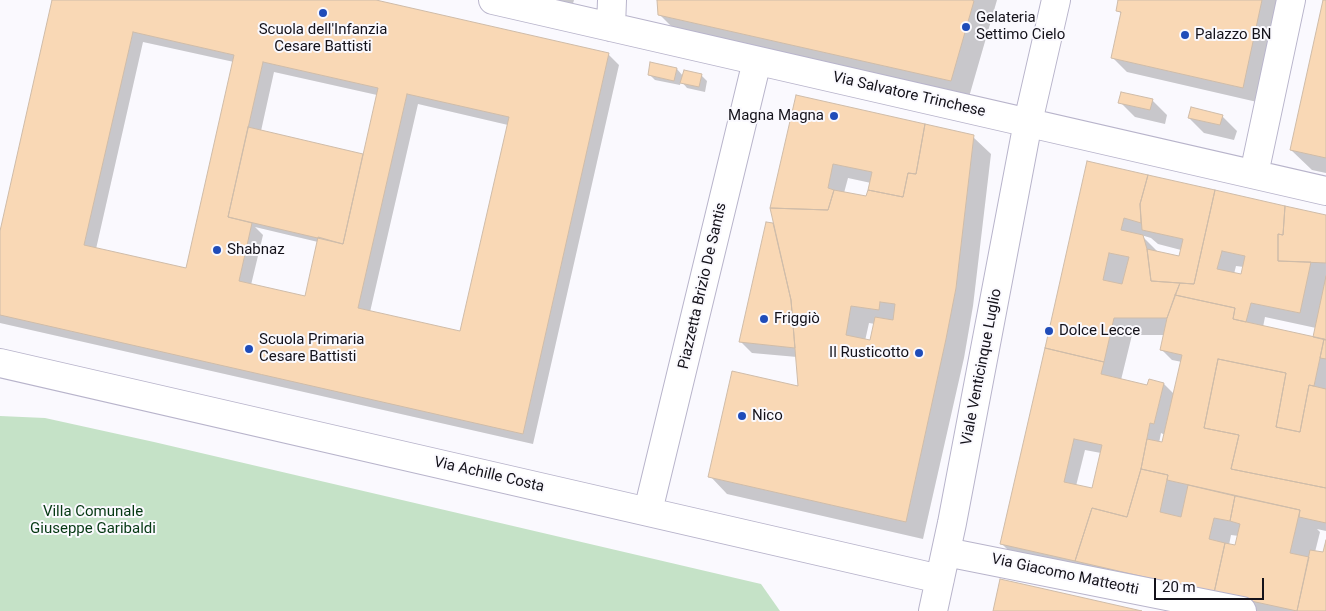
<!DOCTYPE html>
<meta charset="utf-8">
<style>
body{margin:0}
#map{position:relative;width:1326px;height:611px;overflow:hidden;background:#faf9fe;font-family:Roboto,sans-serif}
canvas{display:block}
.scale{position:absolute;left:1154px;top:578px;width:110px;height:22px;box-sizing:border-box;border:2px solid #14121a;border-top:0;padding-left:6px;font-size:15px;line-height:18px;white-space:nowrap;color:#14121a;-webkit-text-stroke:4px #faf9fe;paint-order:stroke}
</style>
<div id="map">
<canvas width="1326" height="611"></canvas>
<div class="scale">20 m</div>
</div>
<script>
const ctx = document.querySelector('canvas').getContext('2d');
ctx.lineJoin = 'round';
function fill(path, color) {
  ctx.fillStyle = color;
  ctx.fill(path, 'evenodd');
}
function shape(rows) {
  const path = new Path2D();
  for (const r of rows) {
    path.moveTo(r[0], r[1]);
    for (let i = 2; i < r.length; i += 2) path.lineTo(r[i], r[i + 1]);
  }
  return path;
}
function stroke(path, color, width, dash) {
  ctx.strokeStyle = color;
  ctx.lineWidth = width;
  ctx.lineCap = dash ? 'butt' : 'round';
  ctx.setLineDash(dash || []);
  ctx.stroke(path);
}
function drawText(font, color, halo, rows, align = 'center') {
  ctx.font = font + ' Roboto,sans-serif';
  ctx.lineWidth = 4;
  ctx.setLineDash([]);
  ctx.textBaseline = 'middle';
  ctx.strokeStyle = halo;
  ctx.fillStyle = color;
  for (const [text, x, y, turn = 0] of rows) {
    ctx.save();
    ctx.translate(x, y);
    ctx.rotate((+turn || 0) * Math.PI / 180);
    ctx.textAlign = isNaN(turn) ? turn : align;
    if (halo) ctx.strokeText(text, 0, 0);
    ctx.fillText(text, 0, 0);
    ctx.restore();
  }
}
fill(shape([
 [0,416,45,418,154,442,761,584,780,611,0,611]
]), '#c5e2c7');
fill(shape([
 [54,0,371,0,608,54,619,65,533,444,0,323,0,237],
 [143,42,234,62,187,270,96,249],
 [274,72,377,95,364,155,261,131],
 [418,104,508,125,461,333,370,312],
 [255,227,318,242,306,298,251,285,263,235],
 [541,0,574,0,572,7],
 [658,0,997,0,969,97,677,32,659,14],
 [1120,0,1280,0,1257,102,1127,72,1112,57,1122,15,1118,10],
 [1324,0,1326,0,1326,173,1312,170,1291,150],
 [677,69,683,76,701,75,707,81,705,92,687,88,681,81,680,85,655,80,649,74],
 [797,96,973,137,991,154,973,306,964,358,923,539,727,494,710,476,799,387,797,357,752,353,741,342,767,224,775,224],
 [848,178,871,183,867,198,844,193],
 [869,323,875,324,871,342,865,341],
 [1152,100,1167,115,1165,124,1135,117,1120,102],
 [1222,116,1237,131,1234,140,1204,133,1189,118],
 [1088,163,1326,216,1326,531,1317,529,1320,532,1315,552,1324,554,1326,545,1326,611,1234,611,1013,555,1002,544],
 [1141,235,1151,238,1158,244,1181,250,1180,258,1159,253],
 [1236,266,1244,267,1242,275,1234,274],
 [1265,317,1316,328,1314,338,1263,327],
 [1132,335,1164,335,1161,349,1172,360,1182,362,1175,395,1164,384,1148,386,1121,380],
 [1161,433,1165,435,1163,444,1159,443],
 [1085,450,1101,453,1093,490,1076,486],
 [1231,535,1239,536,1236,546,1229,545]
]), '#0003');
const building = shape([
 [52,0,376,0,609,53,523,434,0,315,0,231,52,0],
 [133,32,234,55,186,268,84,245,133,32],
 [263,62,378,88,343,244,318,237,305,296,239,281,252,223,228,217,263,62],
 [407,94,509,117,460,331,358,308,407,94],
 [657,0,972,0,974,1,951,81,658,15,657,0],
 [1118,0,1262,0,1243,88,1111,58,1121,12,1116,11,1118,0],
 [1323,0,1326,0,1326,158,1290,150,1323,0],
 [650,62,677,68,674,81,648,75,650,62],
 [684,70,702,74,699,87,680,83,684,70],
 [1121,92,1153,99,1150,110,1118,103,1121,92],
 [796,95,925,124,916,174,908,173,903,197,868,190,872,172,833,164,828,188,834,190,828,210,770,208,796,95],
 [1191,107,1223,115,1220,125,1188,118,1191,107],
 [925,124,974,135,956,288,946,339,906,522,708,477,732,371,798,386,791,300,770,208,828,210,834,190,866,196,868,190,903,197,908,173,916,174,925,124],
 [880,302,895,304,893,320,875,317,870,340,846,335,851,306,879,310,880,302],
 [248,127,363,154,343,244,228,217,248,127],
 [1087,161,1148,175,1140,204,1141,223,1124,218,1121,230,1143,235,1147,249,1151,281,1180,283,1167,318,1114,318,1104,362,1045,348,1087,161],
 [1109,253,1129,257,1122,284,1103,280,1109,253],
 [1148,175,1215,190,1194,284,1151,281,1147,249,1179,256,1183,239,1142,230,1140,204,1148,175],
 [1215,190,1285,206,1283,235,1278,234,1278,261,1311,262,1300,313,1251,303,1246,322,1233,319,1235,308,1175,295,1180,283,1194,284,1215,190],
 [1222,251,1245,256,1241,274,1217,269,1222,251],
 [1285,206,1326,215,1326,263,1278,261,1278,234,1283,235,1285,206],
 [766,222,773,223,791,300,795,348,739,342,766,222],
 [1326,276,1326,340,1313,337,1326,276],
 [1175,295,1235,308,1233,319,1324,339,1314,386,1309,385,1300,432,1276,427,1286,373,1218,359,1204,428,1239,435,1231,469,1326,488,1326,523,1299,517,1300,510,1167,480,1168,475,1141,469,1147,439,1162,442,1182,355,1160,350,1167,318,1175,295],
 [1324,339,1326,340,1326,359,1320,358,1324,339],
 [1045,348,1104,362,1101,374,1147,385,1149,379,1164,383,1154,424,1150,423,1141,469,1127,517,1092,508,1075,561,1000,544,1045,348],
 [1074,439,1102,445,1092,488,1064,482,1074,439],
 [1218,359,1286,373,1276,427,1300,432,1309,385,1326,389,1326,488,1231,469,1239,435,1204,428,1218,359],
 [1141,469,1168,475,1160,512,1181,517,1188,485,1235,496,1230,521,1214,518,1209,539,1225,543,1214,593,1075,561,1092,508,1127,517,1141,469],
 [1235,496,1300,510,1290,553,1309,557,1297,611,1214,593,1225,543,1235,545,1240,524,1230,521,1235,496],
 [1326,540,1326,611,1297,611,1310,550,1323,552,1326,540],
 [1000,579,1018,583,1142,611,993,611,1000,579]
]);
fill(building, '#f9d8b5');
stroke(building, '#cfbca9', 1);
const minor = shape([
 [493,0,1326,191],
 [611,27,612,0],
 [1254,174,1291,0],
 [0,363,940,579],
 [648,511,757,61],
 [946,552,1242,611],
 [933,611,952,523,1028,122,1056,0]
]);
stroke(minor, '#b8b4cb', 30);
stroke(minor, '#fff', 28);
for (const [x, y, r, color] of [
 [323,13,5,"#1f4cb9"],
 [966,27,5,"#1f4cb9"],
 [1185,35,5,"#1f4cb9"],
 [834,116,5,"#1f4cb9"],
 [217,250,5,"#1f4cb9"],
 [764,319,5,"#1f4cb9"],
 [1049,331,5,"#1f4cb9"],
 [249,349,5,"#1f4cb9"],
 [919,353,5,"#1f4cb9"],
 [742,416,5,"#1f4cb9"]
]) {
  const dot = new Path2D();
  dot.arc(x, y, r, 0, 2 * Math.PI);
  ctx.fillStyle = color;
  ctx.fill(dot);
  stroke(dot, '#faf9fe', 2);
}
drawText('15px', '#14121a', '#faf9fe', [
 ["Gelateria",976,18],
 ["Settimo Cielo",976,35],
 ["Scuola dell'Infanzia",323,30,"center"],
 ["Cesare Battisti",323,47,"center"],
 ["Palazzo BN",1195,35],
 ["Magna Magna",824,116,"right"],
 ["Shabnaz",227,250],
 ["Friggiò",774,319],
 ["Dolce Lecce",1059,331],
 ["Scuola Primaria",259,340],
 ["Cesare Battisti",259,357],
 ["Il Rusticotto",909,353,"right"],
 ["Nico",752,416]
], 'left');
drawText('15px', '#14121a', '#faf9fe', [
 ["Via Salvatore Trinchese",909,95,13],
 ["Piazzetta Brizio De Santis",703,286,-77],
 ["Viale Venticinque Luglio",982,367,-79],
 ["Via Achille Costa",489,475,13],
 ["Via Giacomo Matteotti",1065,575,12]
]);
drawText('15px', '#053812', '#faf9fe', [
 ["Villa Comunale",93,512],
 ["Giuseppe Garibaldi",93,529]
]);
</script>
